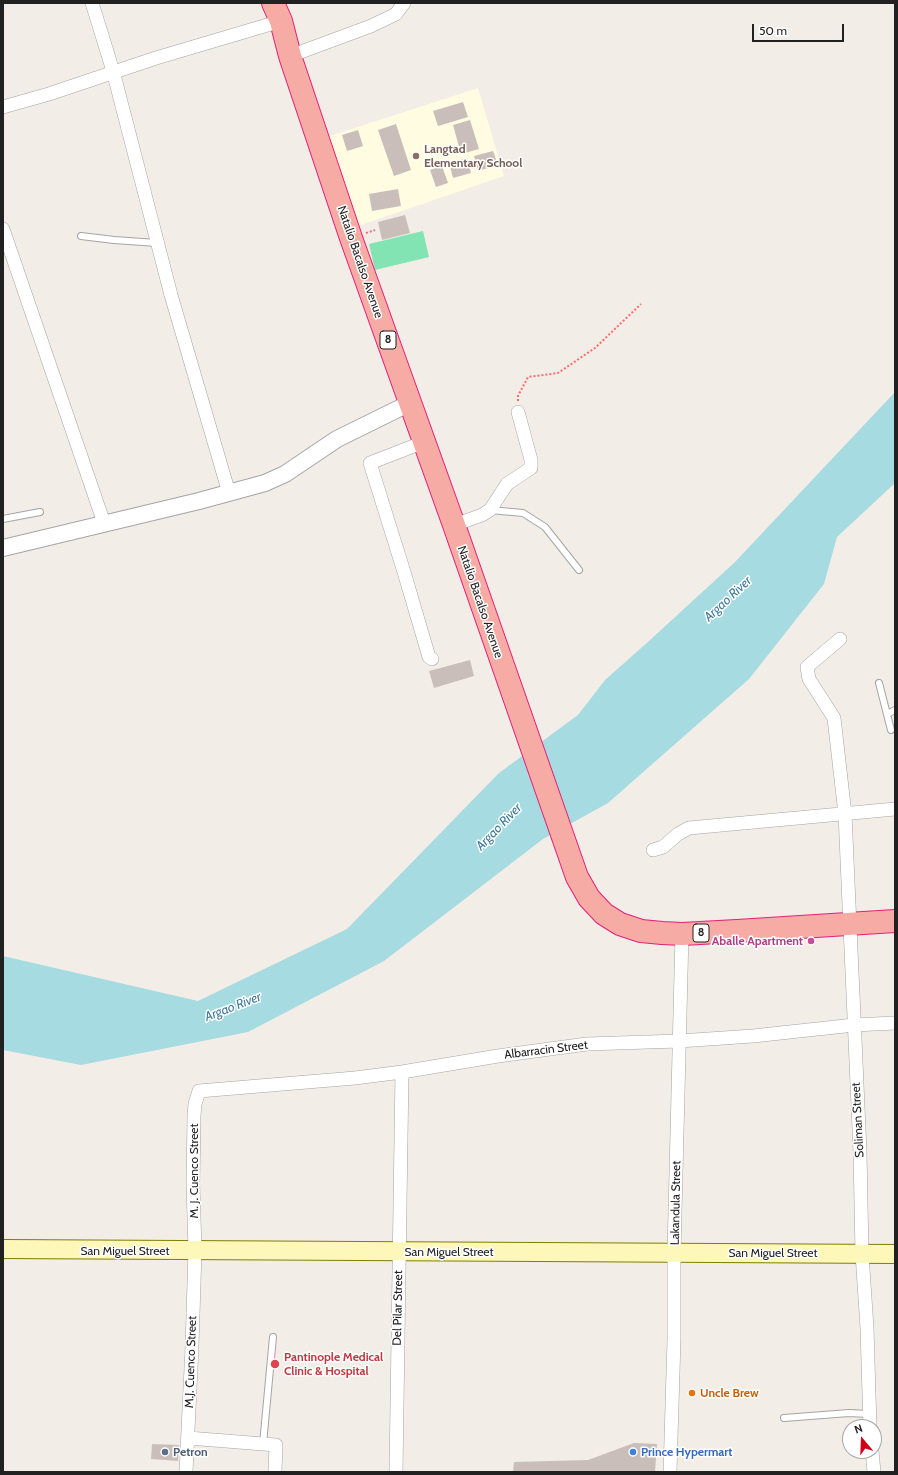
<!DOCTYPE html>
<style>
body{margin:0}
#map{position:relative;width:898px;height:1475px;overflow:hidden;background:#f2ede7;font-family:Cabin,sans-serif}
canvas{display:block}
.frame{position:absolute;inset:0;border:4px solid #212121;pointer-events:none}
.north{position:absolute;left:842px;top:1419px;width:40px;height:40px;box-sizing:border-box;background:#fff;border:1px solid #a6a6a6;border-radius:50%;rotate:341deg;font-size:11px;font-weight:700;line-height:16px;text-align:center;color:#212121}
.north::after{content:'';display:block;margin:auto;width:14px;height:18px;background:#d10018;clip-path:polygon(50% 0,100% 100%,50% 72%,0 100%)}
.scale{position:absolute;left:752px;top:24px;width:92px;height:18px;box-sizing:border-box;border:2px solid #212121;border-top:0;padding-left:5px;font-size:12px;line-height:14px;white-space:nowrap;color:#212121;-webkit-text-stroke:3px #fff;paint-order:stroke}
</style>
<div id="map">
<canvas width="898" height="1475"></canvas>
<div class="frame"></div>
<div class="north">N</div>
<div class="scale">50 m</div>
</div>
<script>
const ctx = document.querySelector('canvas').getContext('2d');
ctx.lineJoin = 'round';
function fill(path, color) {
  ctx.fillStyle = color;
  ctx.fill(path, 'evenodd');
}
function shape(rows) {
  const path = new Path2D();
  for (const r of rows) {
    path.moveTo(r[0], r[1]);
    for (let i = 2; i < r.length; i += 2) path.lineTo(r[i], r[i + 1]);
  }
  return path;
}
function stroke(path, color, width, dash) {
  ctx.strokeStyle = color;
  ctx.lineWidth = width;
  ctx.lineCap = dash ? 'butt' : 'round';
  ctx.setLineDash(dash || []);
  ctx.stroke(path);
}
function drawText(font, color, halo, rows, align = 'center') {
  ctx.font = font + ' Cabin,sans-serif';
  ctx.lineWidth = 3;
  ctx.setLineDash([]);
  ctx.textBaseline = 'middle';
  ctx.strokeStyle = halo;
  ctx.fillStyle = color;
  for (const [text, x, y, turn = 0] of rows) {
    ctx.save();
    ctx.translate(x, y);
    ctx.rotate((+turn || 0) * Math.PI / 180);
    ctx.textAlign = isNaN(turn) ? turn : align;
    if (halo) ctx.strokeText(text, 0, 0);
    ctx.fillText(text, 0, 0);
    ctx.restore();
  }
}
fill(shape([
 [478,88,504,176,355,227,327,137]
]), '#fffce2');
fill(shape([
 [423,231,429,257,375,270,369,244]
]), '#82e4b2');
fill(shape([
 [895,392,895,483,837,537,824,584,749,679,608,803,543,839,384,961,248,1032,81,1065,3,1050,3,956,198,1001,347,929,499,773,578,715,605,680,649,641,735,562]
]), '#a5dbe1');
fill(shape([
 [463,102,468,117,438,126,433,111],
 [470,120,479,149,461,154,453,125],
 [396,124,411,170,394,176,378,130],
 [358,130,363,146,347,151,342,135],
 [493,151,498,165,478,171,474,156],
 [467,158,471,173,453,178,449,163],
 [442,166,448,183,436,187,430,170],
 [398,189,401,206,372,211,369,194],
 [405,215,410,233,382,240,378,222],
 [470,660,474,676,434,688,429,671],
 [634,1443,657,1444,655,1472,513,1472,514,1462,588,1460],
 [152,1444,179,1445,178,1461,151,1459]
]), '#cabeba');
const service = shape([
 [81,236,114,240,157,243],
 [490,510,523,513,545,527,579,570],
 [3,519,40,512],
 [879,683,891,730],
 [887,714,895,710],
 [784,1418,849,1413,869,1414],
 [263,1444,273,1337]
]);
const minor = shape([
 [92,3,113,71,171,295,229,493],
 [290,56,371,26,396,14,404,3],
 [3,107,49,94,156,58,281,21],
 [3,229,104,523],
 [424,442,370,463,404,572,429,657,432,659],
 [454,525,482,515,490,510,507,484,531,468,531,460,518,412],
 [840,639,807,667,809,679,834,718,845,814,860,1152,862,1254,867,1328,870,1427],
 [653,850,663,847,678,834,689,828,895,809],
 [188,1438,276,1445,275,1472],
 [872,1451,874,1472],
 [186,1472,192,1347,195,1251,193,1184,194,1116,195,1104,199,1091,355,1078,402,1072,498,1056,587,1044,679,1041,753,1036,854,1025,895,1023],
 [396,1472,402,1072],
 [670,1472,674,1339,674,1252,682,934]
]);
const tertiary = shape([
 [3,548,199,501,265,483,285,474,337,439,410,403]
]);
const secondary = shape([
 [3,1249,895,1254]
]);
const trunk = shape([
 [273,3,281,21,290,56,351,238,454,525,577,877,589,898,604,914,620,924,641,931,662,933,682,934,737,931,895,921]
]);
stroke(service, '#a5a5a5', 8);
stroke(minor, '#a5a5a5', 14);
stroke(tertiary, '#a5a5a5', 18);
stroke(secondary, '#7f7e00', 20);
stroke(trunk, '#e51f7a', 24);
stroke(shape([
 [366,233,375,230],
 [518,401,518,396,528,377,558,373,595,348,641,304]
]), '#ff6a6d', 2, [2, 2]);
stroke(service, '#fff', 6);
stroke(minor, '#fff', 13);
stroke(tertiary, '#fff', 16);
stroke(secondary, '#fdf8ba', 18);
stroke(trunk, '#f6aba4', 22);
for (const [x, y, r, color] of [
 [416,156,4,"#8d6e63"],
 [811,941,4,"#d1479c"],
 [275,1364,5,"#e0444e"],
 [692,1393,4,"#e8710a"],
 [165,1452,4,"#5c6f8a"],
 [633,1452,4,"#3f7fe0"]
]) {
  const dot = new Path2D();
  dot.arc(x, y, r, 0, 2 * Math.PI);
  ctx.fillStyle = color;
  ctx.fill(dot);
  stroke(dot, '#fff', 1.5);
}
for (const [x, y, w] of [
 [388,340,16],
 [701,933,16]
]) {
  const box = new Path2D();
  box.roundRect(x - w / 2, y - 9, w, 18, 3);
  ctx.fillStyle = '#fff';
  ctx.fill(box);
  stroke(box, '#212121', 1);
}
drawText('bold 11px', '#212121', null, [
 ["8",388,340],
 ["8",701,933]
]);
drawText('bold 12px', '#785e54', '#fff', [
 ["Langtad",424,149],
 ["Elementary School",424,163]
], 'left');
drawText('12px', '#212121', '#fff', [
 ["Natalio Bacalso Avenue",360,262,71],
 ["Natalio Bacalso Avenue",480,602,71],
 ["Albarracin Street",546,1050,-7],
 ["Soliman Street",858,1120,-93],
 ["M. J. Cuenco Street",194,1171,-90],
 ["Lakandula Street",676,1203,-89],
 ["San Miguel Street",125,1251],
 ["San Miguel Street",449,1252],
 ["San Miguel Street",773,1253],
 ["Del Pilar Street",398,1308,-89],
 ["M.J. Cuenco Street",191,1362,-88]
]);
drawText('bold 12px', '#b23c85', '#fff', [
 ["Aballe Apartment",803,941]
], 'right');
drawText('bold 12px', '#be3a42', '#fff', [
 ["Pantinople Medical",284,1357],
 ["Clinic & Hospital",284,1371]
], 'left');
drawText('bold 12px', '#c56008', '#fff', [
 ["Uncle Brew",700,1393]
], 'left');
drawText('bold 12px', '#4e5e75', '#fff', [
 ["Petron",173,1452]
], 'left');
drawText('bold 12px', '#366cbe', '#fff', [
 ["Prince Hypermart",641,1452]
], 'left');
drawText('italic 13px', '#3f7a9e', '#fff', [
 ["Argao River",728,599,-43],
 ["Argao River",499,827,-46],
 ["Argao River",233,1007,-21]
]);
</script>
